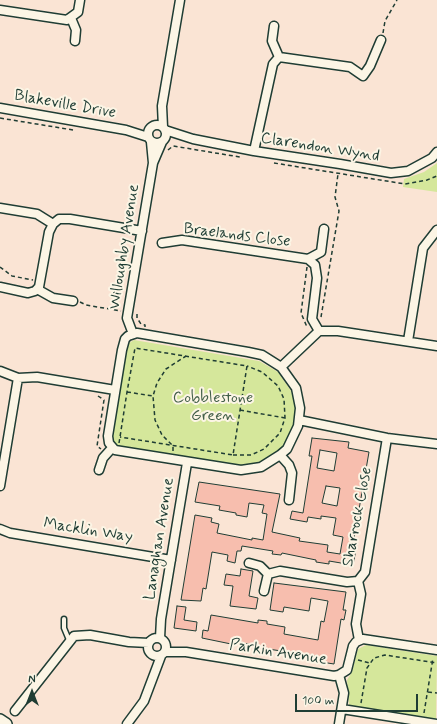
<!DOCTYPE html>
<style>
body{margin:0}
#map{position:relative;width:437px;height:724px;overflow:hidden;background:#fae4d4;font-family:Mynerve,sans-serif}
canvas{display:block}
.north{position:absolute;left:12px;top:672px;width:40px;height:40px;-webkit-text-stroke:3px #fcf5e5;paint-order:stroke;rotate:0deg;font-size:11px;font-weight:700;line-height:16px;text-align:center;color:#1f3d34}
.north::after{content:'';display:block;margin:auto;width:14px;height:18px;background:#1f3d34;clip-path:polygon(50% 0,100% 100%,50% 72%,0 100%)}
.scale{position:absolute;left:295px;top:694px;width:123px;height:18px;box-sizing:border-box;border:2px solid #1f3d34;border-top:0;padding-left:5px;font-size:12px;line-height:14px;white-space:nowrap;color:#1f3d34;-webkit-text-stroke:3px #fcf5e5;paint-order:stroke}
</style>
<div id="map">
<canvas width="437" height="724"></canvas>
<div class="north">N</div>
<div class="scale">100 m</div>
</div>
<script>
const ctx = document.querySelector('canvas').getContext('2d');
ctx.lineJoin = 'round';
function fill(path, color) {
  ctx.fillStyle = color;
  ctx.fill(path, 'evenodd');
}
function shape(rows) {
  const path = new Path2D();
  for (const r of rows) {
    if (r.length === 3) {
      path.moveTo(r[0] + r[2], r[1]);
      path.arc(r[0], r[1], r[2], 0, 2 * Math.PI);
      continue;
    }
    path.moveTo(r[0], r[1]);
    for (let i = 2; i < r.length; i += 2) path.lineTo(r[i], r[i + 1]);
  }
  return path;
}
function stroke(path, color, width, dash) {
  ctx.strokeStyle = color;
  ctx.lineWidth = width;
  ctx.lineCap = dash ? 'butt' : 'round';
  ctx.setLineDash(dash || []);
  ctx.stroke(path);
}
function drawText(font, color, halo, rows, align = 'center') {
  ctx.font = font + ' Mynerve,sans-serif';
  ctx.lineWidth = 4;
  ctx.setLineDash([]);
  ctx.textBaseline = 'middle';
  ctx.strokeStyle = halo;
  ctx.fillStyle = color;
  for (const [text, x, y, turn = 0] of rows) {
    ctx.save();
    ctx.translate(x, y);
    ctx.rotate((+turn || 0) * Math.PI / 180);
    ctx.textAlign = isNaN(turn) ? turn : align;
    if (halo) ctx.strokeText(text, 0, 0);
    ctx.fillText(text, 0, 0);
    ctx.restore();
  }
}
fill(shape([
 [437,163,437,192,403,187,404,179,424,172],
 [134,340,259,361,278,372,291,391,296,408,295,421,292,431,282,447,268,459,251,465,232,465,125,448,115,444,112,435,126,350,129,343],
 [366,645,437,656,436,721,353,709,349,705,347,680,352,672,358,649]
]), '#d5e79b');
const building = shape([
 [312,438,349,442,348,448,369,452,353,544,357,544,353,565,329,561,329,564,316,562,316,560,282,553,281,555,272,554,273,551,242,546,241,551,237,551,235,563,227,561,228,555,212,552,206,589,203,588,201,601,181,600,195,515,212,518,211,522,219,524,217,533,252,540,252,538,263,540,267,514,262,513,264,505,249,503,247,517,236,515,236,513,219,510,220,506,195,502,199,482,280,494,272,532,300,538,299,541,328,545,327,552,340,554,343,537,333,535,336,518,321,516,321,519,308,517,307,522,290,519,292,511,303,513,312,456,309,456,312,438],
 [320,450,337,453,334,471,317,468,320,450],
 [326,486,340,488,337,506,322,503,326,486],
 [241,569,253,571,249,596,258,598,256,609,230,606,233,586,224,585,226,574,240,576,241,569],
 [274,583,346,592,343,610,346,610,344,620,341,619,334,664,315,661,316,656,254,647,254,645,236,642,236,645,202,638,203,630,208,631,211,615,258,623,258,620,267,621,267,624,285,627,284,634,318,640,321,621,324,622,328,601,311,598,309,611,284,607,283,612,270,610,274,583],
 [177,606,186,607,184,620,197,622,196,631,174,628,177,606]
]);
fill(building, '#f7beae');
stroke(building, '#1f3d34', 1);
const lane = shape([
 [64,619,64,628,69,640]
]);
const street = shape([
 [0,10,67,20,78,12,80,0],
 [71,18,76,30,75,41],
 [274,26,272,41,279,57],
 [0,108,126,130,148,137],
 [157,134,9],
 [163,127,162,106,180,0],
 [165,130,193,139,254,151,340,164,391,173,408,171,432,158,437,152],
 [254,151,273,64,279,57,350,67,363,76,370,66,381,40],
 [153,163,162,142],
 [0,208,37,214,53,224],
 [162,243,182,240,308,259,315,265,317,278,312,319,319,331],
 [308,259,321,252,324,229],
 [0,287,28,293,35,291,39,287,49,232,53,224,59,219,70,219,142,231],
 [37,289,53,298,73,301],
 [137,333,248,352,262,355,281,367,296,388,300,408,298,426,287,449,280,455,261,467,241,470,115,450,109,443,108,436,122,350,125,339,128,336,137,333],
 [133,334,127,318,153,163,151,142],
 [408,341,423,248,437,230],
 [281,367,319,331,338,331,437,346],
 [0,371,18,378,37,377,115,390],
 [299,420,387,438,437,444],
 [280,455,289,465,292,473,289,500],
 [99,470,103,458,112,448],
 [0,486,18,378],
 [0,529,10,533,171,560],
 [249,563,260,566,268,574],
 [358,581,361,594,356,624,359,640],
 [264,591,268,574,280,571,347,582,358,581,365,572,387,438],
 [157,647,9],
 [160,638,161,619,187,463],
 [165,652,186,652,334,676,339,675,347,670,353,646,356,642,363,639,437,650],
 [342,709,437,724],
 [15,711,74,636,90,635,129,642,149,643],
 [127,724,144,701,161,656],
 [339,724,344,693,339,675]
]);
const secondary = shape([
 [0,720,6,724]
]);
stroke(lane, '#1f3d34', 7);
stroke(street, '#1f3d34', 11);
stroke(secondary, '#1f3d34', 14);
stroke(shape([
 [383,33,385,21,397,0],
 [0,118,73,130],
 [168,150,173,146,240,157],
 [274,163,405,184,427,180,437,176],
 [0,267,12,276,33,280],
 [307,267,301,313,307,327],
 [80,302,86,305,121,311],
 [137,314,137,318,141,324,145,325,145,327],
 [321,317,339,211,335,197,338,174],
 [127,392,153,396],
 [98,396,104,400,97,446,101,449],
 [240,410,285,418],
 [119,443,120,437,127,392,135,348,247,366,233,455,120,437],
 [173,451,173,446,162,435,155,420,153,396,157,383,166,369,186,356],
 [233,455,251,455,264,449,280,433,285,418,284,399,278,386,262,372,247,366],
 [358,660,370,663],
 [428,692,437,693],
 [361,703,367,668,374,658,385,655,437,663],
 [424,713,433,658]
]), '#1f3d34', 1.5, [4, 3]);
stroke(lane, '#fcf5e5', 4);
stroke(street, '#fcf5e5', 8);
stroke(secondary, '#fcf5e5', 11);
drawText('16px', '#1f3d34', '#fcf5e5', [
 ["Blakeville Drive",65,105,10],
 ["Clarendon Wynd",320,148,9],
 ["Braelands Close",237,236,7],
 ["Willoughby Avenue",125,247,-81],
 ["Sharrock Close",358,517,-79],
 ["Macklin Way",88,531,9],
 ["Lanaghan Avenue",160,539,-81],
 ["Parkin Avenue",278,653,9]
]);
drawText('16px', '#435f49', '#fcf5e5', [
 ["Cobblestone",213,399],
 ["Green",213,417]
]);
</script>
